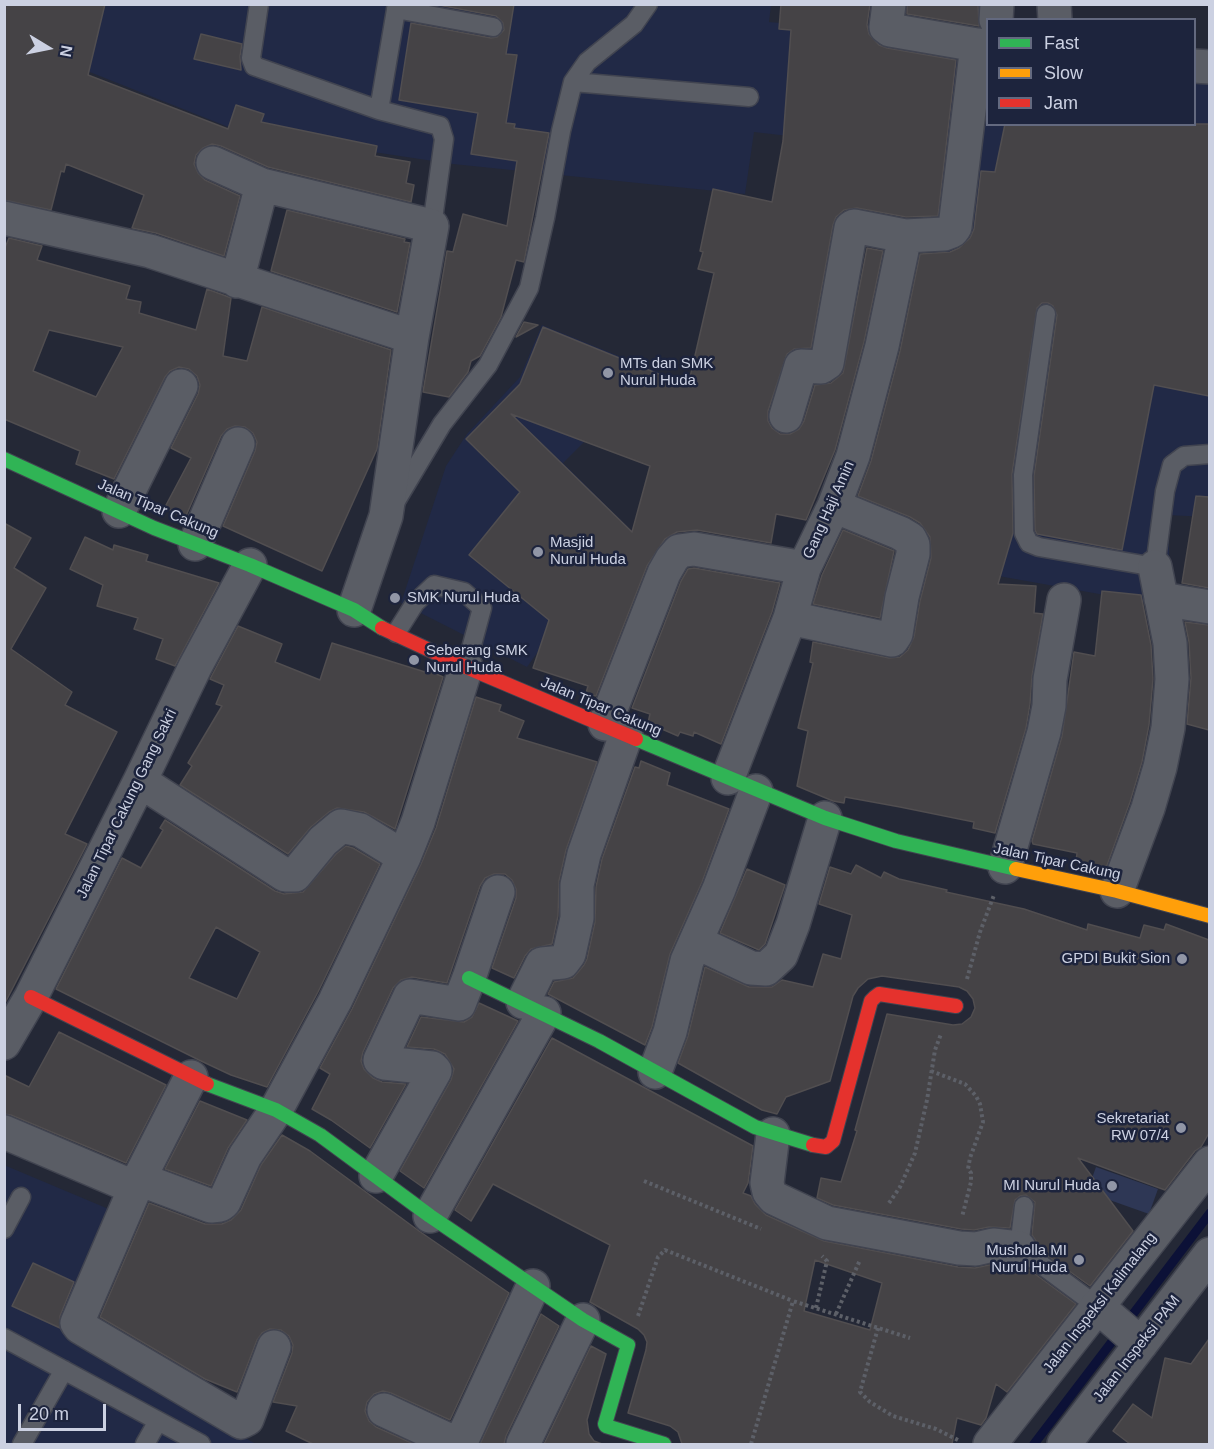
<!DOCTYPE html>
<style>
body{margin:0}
#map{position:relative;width:1214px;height:1449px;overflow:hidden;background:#242836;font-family:Helvetica,sans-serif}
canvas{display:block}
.frame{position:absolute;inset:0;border:6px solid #ccd1e2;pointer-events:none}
.legend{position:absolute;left:986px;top:18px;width:210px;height:108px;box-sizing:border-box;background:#1d243d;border:2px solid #63697f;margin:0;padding:8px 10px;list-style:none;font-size:18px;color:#ccd1e2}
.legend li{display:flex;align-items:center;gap:12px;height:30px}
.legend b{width:30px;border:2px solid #63697f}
.north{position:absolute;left:18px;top:18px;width:60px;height:60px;-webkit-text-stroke:4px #1d243d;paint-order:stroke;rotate:100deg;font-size:16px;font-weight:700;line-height:24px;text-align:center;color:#ccd1e2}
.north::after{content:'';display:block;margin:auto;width:21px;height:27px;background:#ccd1e2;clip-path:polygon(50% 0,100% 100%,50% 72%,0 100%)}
.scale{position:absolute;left:18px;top:1404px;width:88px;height:27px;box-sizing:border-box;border:3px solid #ccd1e2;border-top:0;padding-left:8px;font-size:18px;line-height:21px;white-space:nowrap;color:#ccd1e2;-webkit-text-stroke:4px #1d243d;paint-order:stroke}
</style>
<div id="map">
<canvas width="1214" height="1449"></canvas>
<div class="frame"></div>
<ul class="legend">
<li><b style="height:8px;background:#30b455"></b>Fast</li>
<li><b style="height:8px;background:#ff9f0a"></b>Slow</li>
<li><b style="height:8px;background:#e5322d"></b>Jam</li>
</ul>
<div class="north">N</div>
<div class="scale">20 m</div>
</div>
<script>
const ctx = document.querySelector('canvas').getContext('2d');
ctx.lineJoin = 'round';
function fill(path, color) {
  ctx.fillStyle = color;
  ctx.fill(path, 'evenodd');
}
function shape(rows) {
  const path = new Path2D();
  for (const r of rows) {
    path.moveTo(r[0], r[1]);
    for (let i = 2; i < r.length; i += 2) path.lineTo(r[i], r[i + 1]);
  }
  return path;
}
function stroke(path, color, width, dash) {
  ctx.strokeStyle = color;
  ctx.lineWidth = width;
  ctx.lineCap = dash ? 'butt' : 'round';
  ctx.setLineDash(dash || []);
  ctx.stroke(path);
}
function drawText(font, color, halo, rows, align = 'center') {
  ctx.font = font + ' Helvetica,sans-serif';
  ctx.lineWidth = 5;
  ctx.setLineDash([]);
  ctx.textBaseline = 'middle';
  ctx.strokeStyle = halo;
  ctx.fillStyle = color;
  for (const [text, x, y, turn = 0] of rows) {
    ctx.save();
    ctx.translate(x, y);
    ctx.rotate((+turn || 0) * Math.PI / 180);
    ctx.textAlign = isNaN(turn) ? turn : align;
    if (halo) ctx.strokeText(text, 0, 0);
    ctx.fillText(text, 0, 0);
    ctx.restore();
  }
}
fill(shape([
 [5,5,771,5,769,22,987,41,988,124,1194,124,1195,59,1209,60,1209,517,1167,515,1172,607,976,572,935,266,928,152,754,132,745,194,453,164,241,132,72,65],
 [542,325,688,384,673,421,589,437,563,463,628,527,527,667,401,603,446,466,467,434,520,377],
 [4,1165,130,1218,70,1342,256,1444,5,1444]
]), '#212946');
fill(shape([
 [1096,1167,1158,1189,1149,1214,1087,1192]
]), '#2e3755');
stroke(shape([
 [1034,1444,1210,1213]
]), '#0c1137', 9);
const building = shape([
 [4,4,105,4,88,75,228,129,236,105,264,114,261,122,377,146,375,156,410,162,406,183,414,185,411,202,268,167,221,146,212,144,203,148,196,155,194,164,198,173,205,180,240,196,224,256,156,233,132,228,144,195,66,164,64,172,61,171,51,210,4,200,4,4],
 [433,4,514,4,506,54,517,55,506,123,515,124,514,128,549,133,524,262,516,260,501,317,480,356,471,361,468,372,449,397,423,392,447,251,453,252,463,214,507,226,517,161,471,154,478,113,399,100,411,23,491,38,497,37,504,30,503,23,496,16,433,4],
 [781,4,870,4,867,25,869,34,879,45,887,48,956,60,938,216,906,217,857,208,844,210,836,217,833,225,811,348,794,349,787,354,768,411,768,421,772,428,780,434,790,434,799,429,804,421,815,385,831,383,843,373,867,248,883,251,864,342,835,450,806,520,776,514,771,543,697,530,677,532,665,539,647,566,596,696,586,693,588,686,533,668,549,620,469,555,520,492,466,439,520,384,543,327,688,386,714,273,698,269,703,252,700,251,713,189,772,202,783,141,791,30,779,29,781,4],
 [511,414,650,466,632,532,511,414],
 [907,4,978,4,979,26,907,14,907,4],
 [201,34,242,44,240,56,241,70,194,59,201,34],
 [1005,124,1209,124,1209,396,1154,385,1122,550,1037,534,1035,530,1034,476,1057,315,1053,306,1048,303,1042,303,1037,308,1012,474,1013,533,998,584,1036,586,1034,613,1043,614,1032,676,1030,704,1026,728,995,833,973,828,974,822,900,807,845,797,844,803,833,801,797,786,808,731,798,728,813,663,810,662,813,642,889,658,900,657,908,650,914,637,920,601,931,558,930,537,920,523,910,517,858,496,871,461,900,351,920,254,950,252,959,248,970,238,974,229,981,171,995,172,1005,124],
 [287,210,405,239,404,242,410,243,397,312,271,271,287,210],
 [9,238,42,246,37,260,130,286,126,299,141,302,139,313,196,330,207,289,226,296,231,298,223,356,247,361,262,307,391,350,377,449,322,571,223,526,255,451,257,442,253,433,245,427,235,426,227,429,221,436,185,518,165,507,191,458,171,448,198,394,200,385,197,376,189,369,179,367,170,371,165,377,114,479,76,464,80,451,4,419,4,250,9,238],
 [49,330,123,347,96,397,33,371,49,330],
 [524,322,538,325,516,337,524,322],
 [1196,496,1209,497,1209,588,1182,583,1196,496],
 [4,523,31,538,14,568,46,588,11,649,72,692,65,705,117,732,65,834,87,844,4,1005,4,523],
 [843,530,894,551,880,618,813,604,822,575,843,530],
 [85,537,113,550,114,545,148,555,146,561,219,583,175,666,156,659,163,639,134,629,138,618,97,606,103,585,70,569,85,537],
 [694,568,780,583,772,612,721,744,694,732,693,736,680,732,678,736,648,723,650,714,632,708,681,581,688,569,694,568],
 [1102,591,1141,595,1151,645,1153,679,1149,725,1142,762,1130,802,1106,868,1076,861,1077,853,1033,844,1032,841,1062,736,1074,652,1095,656,1102,591],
 [1185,622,1209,625,1209,730,1187,724,1191,678,1189,642,1185,622],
 [238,626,282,644,275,662,320,680,332,643,425,672,426,669,443,677,395,829,364,812,337,808,329,812,311,827,288,854,180,785,192,766,188,763,222,706,216,704,224,685,210,679,238,626],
 [476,697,501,705,499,711,524,721,517,738,597,762,566,850,559,881,558,916,552,944,531,949,525,956,514,978,492,968,516,898,516,889,512,880,505,874,494,874,485,878,480,886,447,983,412,977,401,980,393,988,363,1052,361,1061,364,1069,373,1078,382,1082,406,1084,370,1148,331,1120,312,1109,330,1074,320,1068,352,1009,421,864,436,828,476,697],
 [641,761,670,773,667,785,729,809,702,882,670,954,652,1027,645,1045,548,994,554,982,573,978,584,965,587,959,595,922,596,887,602,859,635,767,639,768,641,761],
 [165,820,275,891,284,894,303,892,336,854,346,846,353,848,380,864,318,992,267,1087,231,1075,199,1060,56,989,122,858,141,868,163,830,160,828,165,820],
 [216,927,260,952,237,999,189,978,216,927],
 [856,865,881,878,884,872,899,879,947,890,946,892,1024,909,1087,930,1088,924,1140,938,1144,925,1164,930,1166,924,1209,940,1209,1133,1201,1147,1195,1151,1165,1190,1078,1158,1133,1231,1090,1286,1037,1248,1036,1241,1032,1235,1035,1202,1026,1195,1020,1196,1015,1200,1010,1228,989,1227,974,1230,961,1229,833,1205,817,1198,821,1178,841,1182,857,1131,855,1130,887,1014,953,1025,962,1024,971,1017,975,1008,973,999,967,991,959,987,882,976,868,979,858,988,853,996,830,1081,786,1097,777,1114,762,1110,678,1063,688,1036,705,967,749,987,772,987,782,980,813,987,823,954,841,959,852,915,819,904,830,867,851,874,856,865],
 [747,869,785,885,765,944,759,950,720,933,747,869],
 [479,1003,518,1021,424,1188,400,1171,451,1080,454,1069,445,1054,434,1049,407,1047,421,1017,464,1022,472,1017,479,1003],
 [59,1032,166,1085,126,1163,11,1115,4,1114,4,1075,29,1087,59,1032],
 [552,1038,753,1146,748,1183,743,1193,751,1196,755,1204,766,1215,824,1241,958,1267,975,1268,994,1264,1024,1266,1076,1304,1007,1392,996,1384,986,1418,981,1425,957,1418,952,1444,682,1444,678,1432,670,1426,628,1413,646,1350,647,1342,644,1335,638,1329,590,1302,610,1245,493,1184,471,1221,455,1210,552,1038],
 [815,1260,882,1283,870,1330,804,1311,815,1260],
 [200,1101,247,1120,228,1148,211,1186,165,1169,200,1101],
 [282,1135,310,1151,419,1231,509,1293,450,1420,391,1393,383,1391,374,1394,367,1402,365,1411,369,1421,376,1427,414,1444,313,1444,286,1431,297,1406,273,1402,292,1353,293,1345,289,1336,281,1330,270,1329,262,1333,257,1340,237,1392,205,1379,100,1317,149,1203,205,1224,222,1224,231,1220,241,1210,261,1165,282,1135],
 [33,1263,74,1282,60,1316,60,1328,12,1306,33,1263],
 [541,1314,559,1326,506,1436,504,1444,480,1444,541,1314],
 [1209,1339,1209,1444,1130,1444,1113,1431,1133,1404,1152,1418,1165,1358,1191,1364,1209,1339],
 [591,1346,606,1354,587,1420,589,1434,594,1441,602,1444,544,1444,591,1346]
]);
fill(building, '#454346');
stroke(building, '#514e50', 1.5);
const lane = shape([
 [259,4,251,58,254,66,379,110,440,126,444,139,432,226],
 [396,9,493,27],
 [573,82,749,97],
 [379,110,397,4],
 [1046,314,1023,475,1024,533,1029,543,1039,547,1155,567,1165,491,1172,465,1184,456,1210,454],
 [396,501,442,424,488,365,529,288,545,218,561,131,573,82,587,62,634,24,648,4],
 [396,633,415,603,434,585,464,592,482,608,466,667],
 [1024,1206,1019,1248,1097,1306],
 [4,1229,21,1197],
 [4,1338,201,1444],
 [22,1444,64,1370],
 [145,1444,158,1421]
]);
const street = shape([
 [889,4,886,27,890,30,977,45],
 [1054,4,1055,20],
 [996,20,997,4],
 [1194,66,1210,67],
 [213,163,262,185,432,226,412,337,386,516,354,610],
 [4,218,150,251,412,337],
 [237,281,262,185],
 [786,416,801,366,821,367,827,363,851,228,854,226,905,236,944,234,952,231,955,227,977,45,988,46],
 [119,511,181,386],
 [195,544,238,444],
 [1161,599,1210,607],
 [790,618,892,640,896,634,902,597,913,554,913,545,910,539,900,533,834,506],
 [605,724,664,573,672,559,679,551,694,549,804,568],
 [728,778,790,618,804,568,834,506,853,456,882,346,905,236],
 [140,781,285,875,295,875,323,841,341,826,360,830,404,857],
 [1005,867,1044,732,1049,706,1050,679,1064,600],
 [1117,891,1148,808,1160,767,1168,728,1172,679,1170,643,1155,567],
 [696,942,751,968,766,969,781,955,793,924,825,818],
 [523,1002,542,964,563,962,569,954,577,918,577,885,584,854,626,735],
 [4,1043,31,997,140,781,195,667,250,565],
 [655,1072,670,1032,687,961,719,889,756,791],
 [191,1077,139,1179,77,1323,80,1327,241,1422,247,1419,274,1347],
 [4,1132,131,1186,139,1179,211,1206,220,1205,224,1202,245,1156,276,1110,335,1001,404,857,418,822,466,667],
 [773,1134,767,1183,769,1192,774,1198,827,1223,959,1248,976,1249,993,1245,1019,1248],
 [376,1176,435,1071,432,1068,384,1063,380,1060,410,996,459,1004,469,978,498,892],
 [430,1216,544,1013],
 [1097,1306,1141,1344],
 [384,1410,457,1444],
 [460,1444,533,1286],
 [523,1444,583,1320],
 [990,1444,1210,1163],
 [1064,1444,1210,1254]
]);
const fast = shape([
 [4,459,154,528,250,565,354,610,382,628],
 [636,739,825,818,896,841,1016,869],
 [469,978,599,1041,755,1127,813,1145],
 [207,1084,276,1110,320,1135,430,1216,583,1320,628,1345,605,1424,606,1426,664,1444]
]);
const slow = shape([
 [1016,869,1117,891,1210,916]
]);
const jam = shape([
 [382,628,466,667,636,739],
 [31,997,207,1084],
 [813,1145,826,1147,833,1141,871,1001,875,997,879,994,956,1006]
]);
stroke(lane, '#414450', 21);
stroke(street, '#414450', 36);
stroke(fast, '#414450', 16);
stroke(slow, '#414450', 16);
stroke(jam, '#414450', 16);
stroke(shape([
 [967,979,980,932,994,895],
 [931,1071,965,1084,976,1096,980,1104,983,1122,970,1158,968,1169,971,1173,971,1182,962,1217],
 [644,1181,761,1229],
 [889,1203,900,1187,915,1153,927,1100,935,1050,941,1034],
 [816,1308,827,1261,822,1256],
 [836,1314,860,1260],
 [638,1316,658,1257,665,1250,793,1301],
 [878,1328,860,1392,870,1402,893,1416,936,1429,960,1441],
 [751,1444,793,1301,910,1338]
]), '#5d6068', 4, [3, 3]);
stroke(lane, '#5a5d65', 18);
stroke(street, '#5a5d65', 33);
stroke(fast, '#30b455', 14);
stroke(slow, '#ff9f0a', 14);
stroke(jam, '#e5322d', 14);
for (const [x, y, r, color] of [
 [608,373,6,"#9196a6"],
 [538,552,6,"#9196a6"],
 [395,598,6,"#9196a6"],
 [414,660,6,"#9196a6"],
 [1182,959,6,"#9196a6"],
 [1181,1128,6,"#9196a6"],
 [1112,1186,6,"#9196a6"],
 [1079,1260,6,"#9196a6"]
]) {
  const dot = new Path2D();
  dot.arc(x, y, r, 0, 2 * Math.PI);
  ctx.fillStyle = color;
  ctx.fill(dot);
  stroke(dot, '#1d243d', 2);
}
drawText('15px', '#ccd1e2', '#1d243d', [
 ["MTs dan SMK",620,364],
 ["Nurul Huda",620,381],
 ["Masjid",550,543],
 ["Nurul Huda",550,560],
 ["SMK Nurul Huda",407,598],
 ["Seberang SMK",426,651],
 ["Nurul Huda",426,668],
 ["GPDI Bukit Sion",1170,959,"right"],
 ["Sekretariat",1169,1119,"right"],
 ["RW 07/4",1169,1136,"right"],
 ["MI Nurul Huda",1100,1186,"right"],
 ["Musholla MI",1067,1251,"right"],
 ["Nurul Huda",1067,1268,"right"]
], 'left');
drawText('15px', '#ccd1e2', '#1d243d', [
 ["Jalan Tipar Cakung",158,509,23],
 ["Gang Haji Amin",829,510,-66],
 ["Jalan Tipar Cakung",601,707,23],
 ["Jalan Tipar Cakung Gang Sakri",127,804,-64],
 ["Jalan Tipar Cakung",1057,862,12],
 ["Jalan Inspeksi Kalimalang",1100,1303,-52],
 ["Jalan Inspeksi PAM",1137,1349,-52]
]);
</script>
